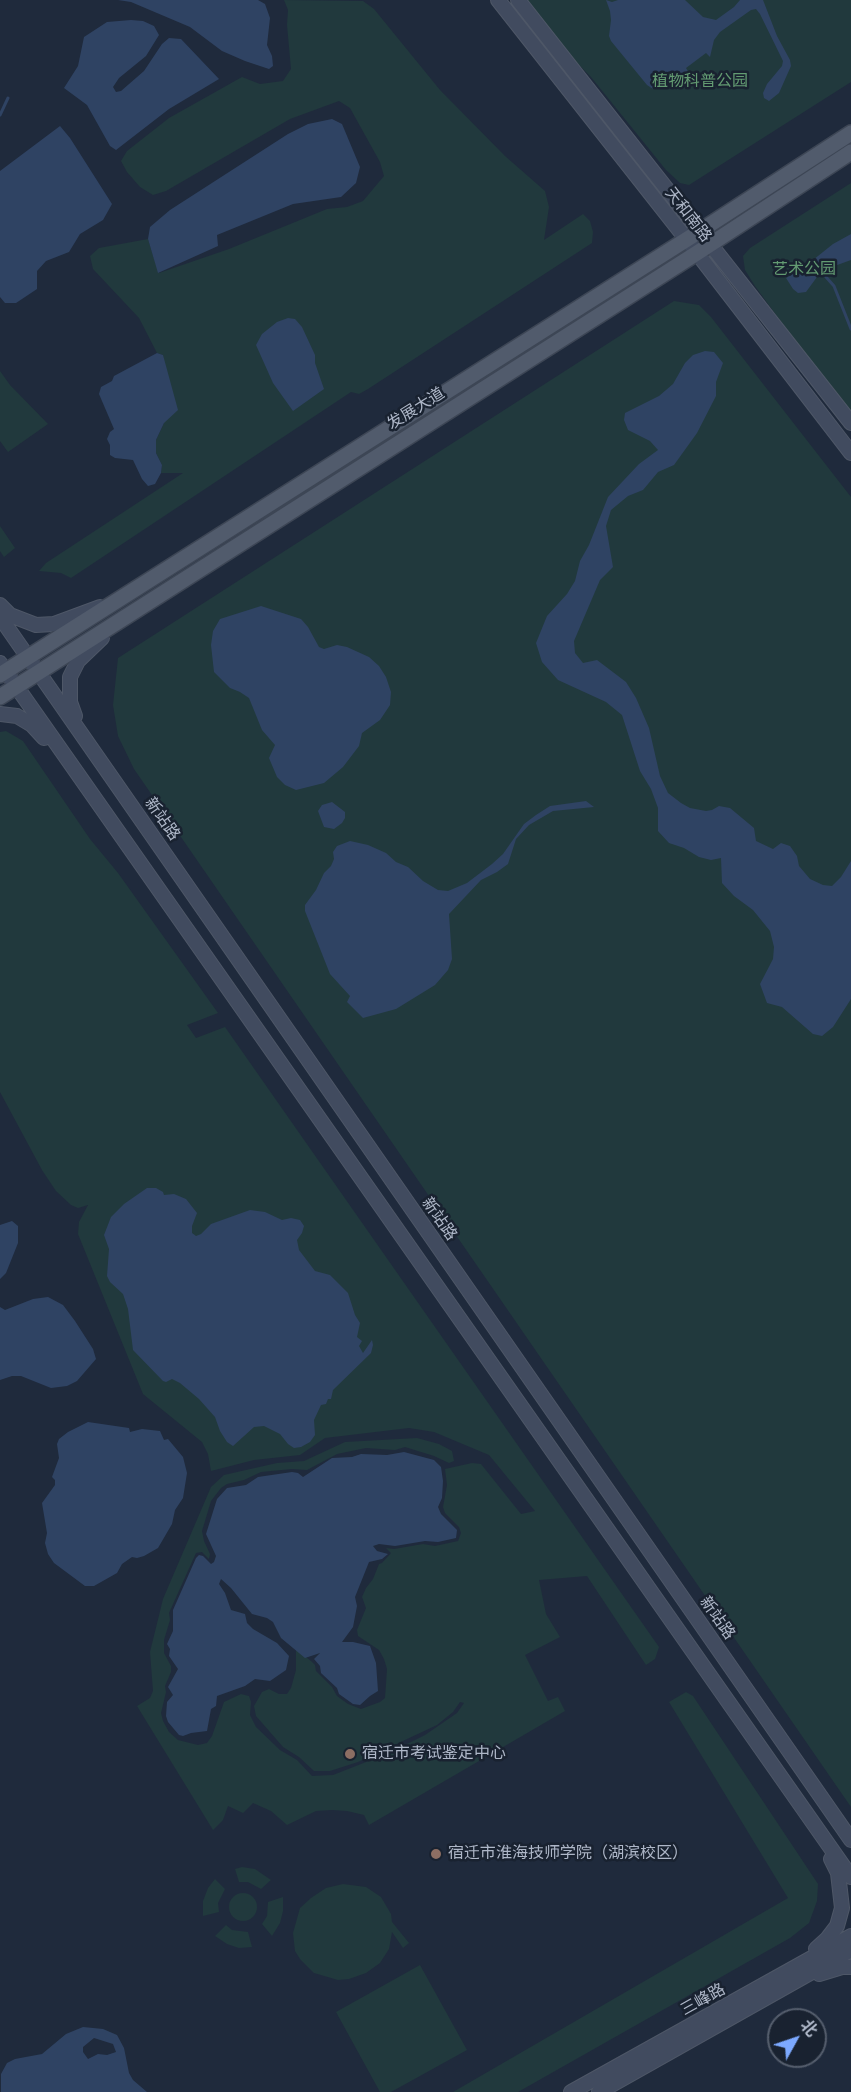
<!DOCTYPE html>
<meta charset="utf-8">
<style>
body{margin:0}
#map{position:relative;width:851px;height:2092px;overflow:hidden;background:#1f2a3c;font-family:Manrope,"Noto Sans SC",sans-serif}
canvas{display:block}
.north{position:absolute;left:767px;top:2008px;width:60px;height:60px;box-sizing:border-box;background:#192230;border:2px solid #555e6d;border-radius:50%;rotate:50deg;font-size:16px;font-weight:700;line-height:24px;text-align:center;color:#aeb7c8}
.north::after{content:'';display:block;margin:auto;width:21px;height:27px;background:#7ca9ff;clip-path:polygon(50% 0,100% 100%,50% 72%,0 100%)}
</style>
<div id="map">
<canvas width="851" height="2092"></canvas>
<div class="north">北</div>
</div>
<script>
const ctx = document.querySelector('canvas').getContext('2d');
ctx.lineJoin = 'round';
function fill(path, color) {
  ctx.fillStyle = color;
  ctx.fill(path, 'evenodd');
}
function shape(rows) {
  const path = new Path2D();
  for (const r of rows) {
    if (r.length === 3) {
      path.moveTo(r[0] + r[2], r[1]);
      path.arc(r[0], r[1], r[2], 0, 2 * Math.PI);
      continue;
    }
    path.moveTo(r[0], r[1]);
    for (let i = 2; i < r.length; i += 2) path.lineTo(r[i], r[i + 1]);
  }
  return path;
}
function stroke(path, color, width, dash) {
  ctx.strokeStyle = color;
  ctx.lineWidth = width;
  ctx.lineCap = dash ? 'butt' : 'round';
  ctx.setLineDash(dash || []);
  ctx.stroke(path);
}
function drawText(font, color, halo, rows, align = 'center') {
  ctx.font = font + ' Manrope,"Noto Sans SC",sans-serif';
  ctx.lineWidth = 5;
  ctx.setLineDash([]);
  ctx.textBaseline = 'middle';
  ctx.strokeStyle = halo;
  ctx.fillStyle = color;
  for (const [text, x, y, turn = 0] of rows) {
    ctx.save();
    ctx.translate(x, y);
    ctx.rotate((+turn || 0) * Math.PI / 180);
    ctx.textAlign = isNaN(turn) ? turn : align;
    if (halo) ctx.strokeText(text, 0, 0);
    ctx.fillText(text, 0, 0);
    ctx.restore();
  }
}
fill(shape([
 [284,0,363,1,374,9,440,90,505,156,545,191,549,207,544,240,583,214,590,221,593,232,592,243,368,389,359,394,351,392,71,578,61,573,39,571,46,563,183,473,161,473,162,465,156,453,156,440,164,423,163,355,157,353,139,318,93,269,90,256,99,248,148,239,159,273,229,249,327,209,347,207,363,201,384,176,380,162,350,108,339,101,290,119,166,191,153,195,140,187,127,172,121,161,127,151,169,118,242,77,260,84,283,81,291,69,287,25,288,10],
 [527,0,851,0,851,82,689,185,680,183,666,170,591,77,573,59],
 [851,183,851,418,755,286,745,270,743,256,750,248],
 [674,301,699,305,711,317,851,497,851,1807,134,769,118,736,113,705,118,658],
 [0,371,10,385,48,424,8,452,0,441],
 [0,526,15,548,4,557,0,551],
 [6,731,23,741,90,839,118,873,218,1013,187,1025,196,1038,225,1027,659,1647,655,1659,646,1665,587,1576,539,1580,546,1614,560,1637,525,1655,548,1701,558,1697,565,1711,369,1825,364,1815,347,1811,332,1810,316,1811,287,1825,271,1811,253,1803,243,1813,228,1806,223,1820,213,1830,137,1706,150,1698,153,1691,150,1652,163,1599,211,1487,224,1475,277,1463,304,1461,345,1442,417,1438,439,1444,452,1451,454,1461,449,1463,434,1456,405,1447,395,1450,366,1448,337,1454,307,1470,292,1469,261,1472,244,1480,227,1484,221,1488,211,1501,202,1531,204,1541,210,1554,209,1559,202,1552,196,1553,169,1613,170,1620,164,1640,164,1653,171,1666,171,1672,165,1686,166,1692,161,1713,163,1721,169,1732,178,1740,198,1745,207,1743,212,1736,224,1702,241,1694,249,1696,251,1702,250,1715,256,1727,280,1750,297,1760,312,1776,333,1775,389,1753,425,1735,457,1713,464,1703,460,1702,453,1712,437,1725,358,1762,330,1771,314,1771,299,1757,283,1747,256,1716,254,1706,262,1692,269,1689,279,1694,287,1694,291,1688,296,1670,296,1649,311,1661,315,1665,316,1671,332,1687,337,1696,348,1704,361,1709,380,1702,385,1698,387,1669,384,1659,379,1650,358,1636,357,1630,366,1608,362,1597,366,1588,373,1579,379,1564,382,1563,391,1553,386,1548,394,1549,423,1544,435,1546,458,1541,461,1533,459,1527,445,1513,443,1507,447,1485,445,1469,472,1463,481,1464,521,1514,535,1511,489,1455,434,1432,409,1428,325,1438,300,1455,254,1460,211,1471,208,1454,202,1442,143,1394,78,1234,79,1222,88,1205,78,1208,71,1205,56,1191,42,1170,0,1092,0,732],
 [686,1692,693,1696,818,1884,817,1901,809,1923,790,1938,518,2092,453,2092,788,1898,669,1702],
 [242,1867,255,1869,271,1880,261,1889,248,1882,239,1882,235,1869],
 [215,1879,225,1889,218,1903,219,1912,203,1916,203,1901,208,1888],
 [343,1884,366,1887,381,1897,391,1914,392,1922,409,1943,403,1948,392,1932,389,1949,380,1963,366,1973,349,1979,338,1980,314,1973,300,1959,295,1951,293,1933,300,1908,311,1898,326,1888],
 [243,1907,14],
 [283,1897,283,1911,280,1923,272,1936,262,1924,267,1916,268,1902],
 [226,1925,232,1930,248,1932,252,1947,239,1948,227,1944,215,1936],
 [420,1965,467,2050,391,2092,380,2092,336,2012]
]), '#21393d');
fill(shape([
 [118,0,258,0,265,4,270,18,267,45,272,56,273,66,269,69,245,61,222,51,190,27,131,2],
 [606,0,612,2,618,0,685,0,703,17,716,20,734,7,740,0,763,0,777,36,790,60,791,66,779,93,769,101,764,98,763,93,767,84,782,66,783,61,760,14,756,9,751,10,720,32,714,40,710,57,706,53,686,68,689,73,671,85,653,89,647,85,611,41,609,36,611,20,610,11],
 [131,20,143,21,154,26,159,35,146,56,119,78,113,87,116,92,121,91,144,71,162,44,169,38,181,39,219,79,169,109,116,150,110,146,87,105,64,88,78,66,84,37,107,22],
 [332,119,342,124,360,167,356,183,341,197,293,204,217,235,218,246,158,273,148,239,150,227,170,210,288,134,308,124],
 [60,126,70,138,112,204,103,220,80,234,69,252,46,261,37,271,37,289,16,303,5,303,0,297,0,171],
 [851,234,851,260,829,268,817,277,806,292,798,293,793,289,786,278,803,268,833,244],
 [288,318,295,319,302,327,315,355,315,363,324,389,293,411,273,383,256,345,262,334,277,322],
 [705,351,714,352,723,363,716,382,716,396,697,433,674,465,658,472,643,490,628,496,611,510,606,526,613,567,600,580,574,641,575,653,583,663,597,660,626,682,636,698,649,728,660,776,668,793,681,803,690,808,706,811,712,810,719,806,730,808,754,828,756,841,773,849,781,843,790,846,797,856,799,866,810,879,823,885,832,886,841,877,851,861,851,999,833,1027,822,1036,813,1034,782,1007,767,1003,760,984,773,959,774,947,770,931,753,910,734,896,722,883,721,858,711,860,699,857,684,848,669,843,658,831,658,808,651,789,640,771,622,715,606,702,558,680,542,662,536,643,547,616,567,594,575,581,580,561,589,545,608,497,639,464,658,450,650,441,628,430,624,420,625,413,659,396,673,384,685,363,693,355],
 [157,353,163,355,178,410,164,423,156,440,156,453,162,465,161,473,155,484,148,486,142,479,133,460,115,458,110,455,110,445,107,439,110,432,114,429,99,394,101,387,112,381,114,376],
 [261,606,301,619,308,627,319,647,324,649,337,645,347,647,369,657,379,666,386,677,391,692,390,705,380,720,362,733,359,746,343,767,324,783,296,790,285,785,277,777,269,758,275,745,262,730,249,698,240,692,230,688,214,672,211,645,213,631,220,619],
 [586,801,594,807,553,811,529,825,516,839,508,864,497,872,481,880,449,914,452,959,448,970,435,985,396,1009,363,1018,347,1002,350,996,330,974,305,911,305,905,316,890,324,873,331,866,334,859,333,852,337,846,350,841,368,845,386,853,396,862,408,867,423,881,438,890,448,891,467,883,492,864,503,854,524,824,536,815,550,806],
 [332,802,345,812,345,818,342,823,334,829,324,827,318,811,322,805],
 [147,1188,156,1188,163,1192,164,1195,174,1194,186,1199,197,1213,192,1226,192,1233,196,1236,201,1234,211,1224,250,1210,265,1212,282,1220,291,1218,300,1220,304,1226,302,1233,297,1240,299,1250,315,1271,330,1275,348,1293,355,1315,360,1323,357,1337,362,1341,359,1346,363,1353,372,1340,373,1345,371,1353,333,1390,331,1399,328,1399,326,1404,321,1405,314,1420,315,1435,310,1442,301,1447,294,1448,288,1444,280,1434,264,1426,254,1427,233,1446,227,1442,220,1431,215,1417,199,1399,180,1383,172,1379,166,1382,163,1381,133,1350,128,1309,123,1294,110,1282,107,1276,109,1249,104,1235,111,1217,124,1204],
 [12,1221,18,1226,18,1243,6,1273,0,1279,0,1225],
 [48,1297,63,1305,75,1321,93,1349,96,1359,77,1381,67,1386,51,1388,21,1376,12,1376,0,1380,0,1307,5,1310,33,1299],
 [88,1422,129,1428,130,1432,142,1429,160,1431,164,1440,168,1439,183,1457,187,1473,183,1498,175,1510,172,1524,158,1548,144,1556,137,1558,132,1557,122,1564,117,1573,94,1586,85,1586,54,1563,48,1554,45,1543,47,1533,42,1503,55,1485,55,1480,52,1477,59,1458,57,1444,59,1439,68,1432],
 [404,1452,434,1460,441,1467,443,1481,442,1498,438,1507,441,1514,457,1530,456,1538,438,1542,425,1541,395,1546,379,1544,373,1546,377,1551,388,1554,382,1559,369,1562,355,1597,357,1606,353,1627,342,1642,353,1642,370,1646,376,1663,378,1691,370,1696,360,1705,353,1704,339,1694,337,1688,321,1673,320,1666,314,1659,320,1653,305,1658,281,1638,273,1622,267,1618,252,1614,231,1588,221,1579,219,1584,225,1593,231,1610,245,1614,247,1623,253,1629,277,1643,289,1656,286,1670,270,1681,255,1679,245,1686,217,1696,216,1706,211,1709,207,1731,191,1733,183,1736,179,1735,168,1722,166,1716,167,1702,173,1695,168,1687,178,1669,169,1656,170,1649,167,1644,173,1631,173,1610,196,1558,199,1555,203,1556,211,1564,214,1562,216,1556,206,1534,217,1499,227,1488,246,1485,258,1477,292,1472,298,1473,303,1477,332,1458,352,1457,361,1454,387,1455],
 [83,2027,103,2029,117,2035,124,2048,129,2073,133,2080,147,2092,1,2092,1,2074,7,2063,15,2059,42,2054,66,2034],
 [94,2038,113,2044,116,2052,107,2055,98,2054,88,2059,83,2052,83,2047]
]), '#2f4363');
stroke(shape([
 [0,115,8,98],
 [826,277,834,286,851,329]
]), '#2f4363', 3);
const secondary = shape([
 [498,0,687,240,851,453],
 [518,0,851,423],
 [0,605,10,615,36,625,54,624,100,607],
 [0,617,851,1840],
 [0,663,851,1877],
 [0,714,17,716,32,725,44,738],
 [75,716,70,702,70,677,78,661,102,638],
 [816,1949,827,1939,837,1926,842,1908,838,1873,831,1859],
 [819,1974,842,1967,851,1967],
 [571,2092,851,1936],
 [599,2092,851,1950]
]);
const primary = shape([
 [0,675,700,231,851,133],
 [0,697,697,253,851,152]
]);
stroke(secondary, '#4e5767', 16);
stroke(primary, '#3d4655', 18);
stroke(secondary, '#414b5f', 14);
stroke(primary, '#515b6c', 15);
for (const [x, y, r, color] of [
 [350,1754,6,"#8d6e63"],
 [436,1854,6,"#8d6e63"]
]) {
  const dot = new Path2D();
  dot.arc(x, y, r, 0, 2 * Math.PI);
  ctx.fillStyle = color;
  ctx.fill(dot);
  stroke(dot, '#192230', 2);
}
drawText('16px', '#639b72', '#192230', [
 ["植物科普公园",700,82],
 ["艺术公园",804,270]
]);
drawText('16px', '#aeb7c8', '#192230', [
 ["天和南路",688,215,52],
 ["发展大道",416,409,-32],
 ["新站路",162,819,55],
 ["新站路",439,1219,55],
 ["新站路",717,1618,55],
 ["三峰路",703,2000,-29]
]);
drawText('16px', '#aeb7c8', '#192230', [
 ["宿迁市考试鉴定中心",362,1754],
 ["宿迁市淮海技师学院（湖滨校区）",448,1854]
], 'left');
</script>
